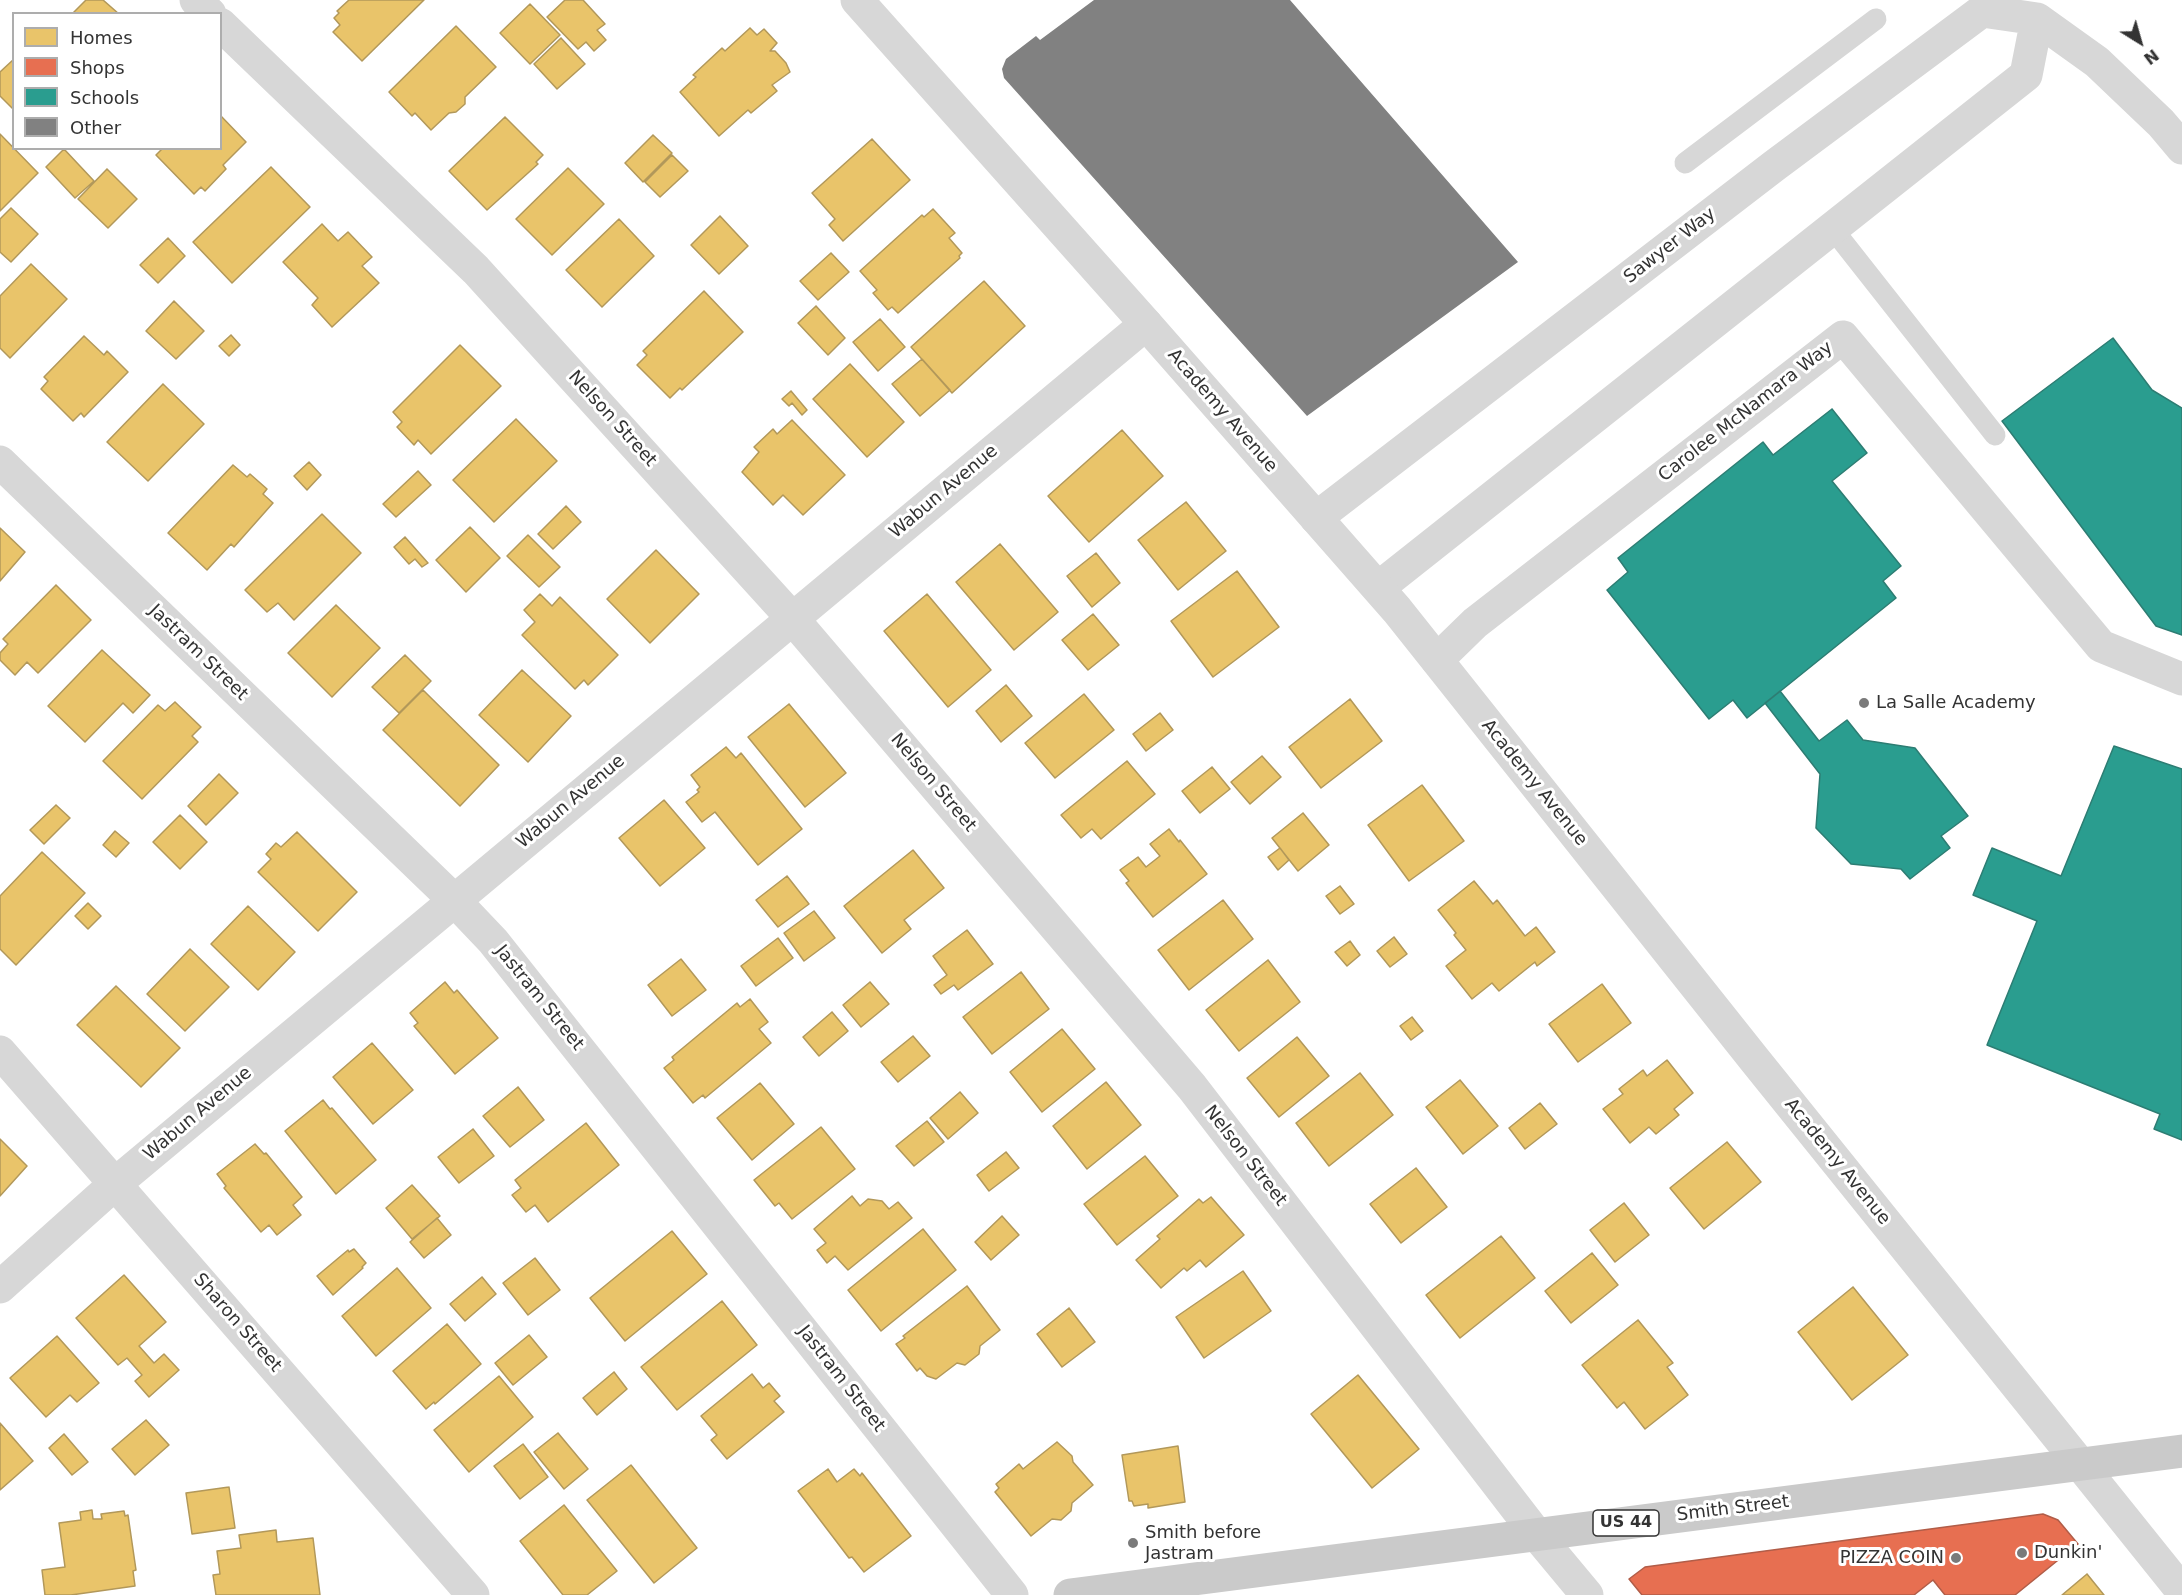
<!DOCTYPE html>
<style>
body{margin:0}
#map{position:relative;width:2182px;height:1595px;overflow:hidden;background:#fff;font-family:"DejaVu Sans",sans-serif}
canvas{display:block}
.legend{position:absolute;left:12px;top:12px;width:210px;height:138px;box-sizing:border-box;background:#fff;border:2px solid #adadad;margin:0;padding:8px 10px;list-style:none;font-size:18px;color:#333}
.legend li{display:flex;align-items:center;gap:12px;height:30px}
.legend b{width:30px;border:2px solid #adadad}
.north{position:absolute;left:2110px;top:12px;width:60px;height:60px;-webkit-text-stroke:4px #fff;paint-order:stroke;rotate:143deg;font-size:16px;font-weight:700;line-height:24px;text-align:center;color:#333}
.north::after{content:'';display:block;margin:auto;width:21px;height:27px;background:#333;clip-path:polygon(50% 0,100% 100%,50% 72%,0 100%)}
</style>
<div id="map">
<canvas width="2182" height="1595"></canvas>
<ul class="legend">
<li><b style="height:16px;background:#e9c46a"></b>Homes</li>
<li><b style="height:16px;background:#e76f51"></b>Shops</li>
<li><b style="height:16px;background:#2a9d8f"></b>Schools</li>
<li><b style="height:16px;background:#818181"></b>Other</li>
</ul>
<div class="north">N</div>
</div>
<script>
const ctx = document.querySelector('canvas').getContext('2d');
ctx.lineJoin = 'round';
function fill(path, color) {
  ctx.fillStyle = color;
  ctx.fill(path, 'evenodd');
}
function shape(rows) {
  const path = new Path2D();
  for (const r of rows) {
    path.moveTo(r[0], r[1]);
    for (let i = 2; i < r.length; i += 2) path.lineTo(r[i], r[i + 1]);
  }
  return path;
}
function stroke(path, color, width, dash) {
  ctx.strokeStyle = color;
  ctx.lineWidth = width;
  ctx.lineCap = dash ? 'butt' : 'round';
  ctx.setLineDash(dash || []);
  ctx.stroke(path);
}
function drawText(font, color, halo, rows, align = 'center') {
  ctx.font = font + ' "DejaVu Sans",sans-serif';
  ctx.lineWidth = 6;
  ctx.setLineDash([]);
  ctx.textBaseline = 'middle';
  ctx.strokeStyle = halo;
  ctx.fillStyle = color;
  for (const [text, x, y, turn = 0] of rows) {
    ctx.save();
    ctx.translate(x, y);
    ctx.rotate((+turn || 0) * Math.PI / 180);
    ctx.textAlign = isNaN(turn) ? turn : align;
    if (halo) ctx.strokeText(text, 0, 0);
    ctx.fillText(text, 0, 0);
    ctx.restore();
  }
}
const homes = shape([
 [86,0,103,0,119,14,72,14,86,0],
 [349,0,424,0,362,61,333,32,340,25,334,18,339,13,337,11,349,0],
 [565,0,583,0,605,24,597,30,606,40,594,51,586,42,578,49,547,17,565,0],
 [530,4,560,35,530,64,500,33,530,4],
 [456,26,496,67,465,97,465,104,456,112,449,113,431,130,415,113,412,116,389,92,456,26],
 [750,28,757,35,764,29,777,43,770,51,775,51,786,63,790,72,772,85,777,91,751,113,748,110,719,136,680,92,696,77,693,75,722,48,725,51,750,28],
 [561,38,585,64,557,89,534,64,561,38],
 [14,59,14,110,0,96,0,72,14,59],
 [220,115,246,142,223,165,226,169,205,191,201,187,194,194,156,155,163,148,220,148,220,115],
 [505,117,543,155,536,162,538,164,487,210,449,171,505,117],
 [0,134,38,173,0,211,0,134],
 [653,135,672,153,643,182,625,163,653,135],
 [872,139,910,180,843,241,829,225,835,219,812,193,872,139],
 [64,149,94,181,75,198,46,167,64,149],
 [672,155,688,171,660,197,645,182,672,155],
 [271,167,310,207,232,283,193,242,271,167],
 [568,168,604,204,552,255,516,219,568,168],
 [107,169,137,199,108,228,78,199,107,169],
 [11,208,38,234,11,262,0,252,0,219,11,208],
 [933,209,955,233,949,238,962,253,959,256,960,258,898,313,892,307,888,310,873,293,877,290,860,271,922,215,924,217,933,209],
 [720,216,748,246,719,274,691,245,720,216],
 [619,219,654,256,602,307,566,270,619,219],
 [322,224,338,241,348,232,372,257,362,266,379,283,332,327,312,305,318,298,283,262,322,224],
 [168,238,185,256,158,283,140,265,168,238],
 [831,253,849,272,818,300,800,281,831,253],
 [31,264,67,299,10,358,0,348,0,296,31,264],
 [984,281,1025,326,952,393,911,347,984,281],
 [704,291,743,332,682,390,680,388,670,398,637,365,647,355,643,351,704,291],
 [174,301,204,331,176,359,146,331,174,301],
 [816,306,845,338,828,355,798,323,816,306],
 [880,319,905,347,878,371,853,342,880,319],
 [231,335,240,345,229,356,219,346,231,335],
 [84,336,104,355,107,351,128,372,84,417,81,413,73,421,41,389,48,381,44,377,84,336],
 [460,345,501,386,431,454,418,440,414,445,397,427,402,422,393,412,460,345],
 [922,359,950,390,920,416,892,384,922,359],
 [850,364,904,422,867,457,813,399,850,364],
 [163,384,204,424,148,481,107,442,163,384],
 [791,391,807,410,802,415,792,403,789,406,782,399,791,391],
 [516,419,557,461,494,522,453,480,516,419],
 [792,420,845,475,803,515,783,495,773,505,742,472,759,452,754,447,773,429,777,434,792,420],
 [1122,430,1163,476,1089,542,1048,496,1122,430],
 [309,462,321,475,307,490,294,476,309,462],
 [233,465,247,477,250,474,267,489,263,494,273,503,234,547,231,544,207,570,168,533,233,465],
 [418,471,431,485,396,517,383,504,418,471],
 [1186,502,1226,551,1178,590,1138,540,1186,502],
 [566,506,581,522,553,549,538,534,566,506],
 [322,514,361,553,294,620,278,603,267,612,245,590,322,514],
 [470,527,500,558,466,592,436,560,470,527],
 [0,528,25,552,0,581,0,528],
 [528,535,560,567,539,587,507,556,528,535],
 [405,537,428,563,422,567,415,559,409,564,394,547,405,537],
 [1000,544,1058,612,1014,650,956,582,1000,544],
 [656,550,699,594,650,643,607,599,656,550],
 [1096,553,1120,583,1092,607,1067,576,1096,553],
 [1237,571,1279,627,1213,677,1171,621,1237,571],
 [56,585,91,620,38,673,27,662,15,675,0,660,0,653,8,644,3,639,56,585],
 [540,594,552,606,560,597,618,655,588,685,584,680,575,689,522,635,535,622,524,610,540,594],
 [927,594,991,670,948,707,884,631,927,594],
 [336,605,380,648,332,697,288,653,336,605],
 [1093,614,1119,645,1088,670,1062,640,1093,614],
 [102,650,150,695,133,713,123,703,85,742,48,706,102,650],
 [405,655,431,681,399,713,372,687,405,655],
 [522,670,571,716,528,762,479,715,522,670],
 [1006,685,1032,716,1001,742,976,711,1006,685],
 [423,690,499,765,460,806,383,730,423,690],
 [1084,694,1114,730,1055,778,1025,743,1084,694],
 [1350,699,1382,741,1321,788,1289,747,1350,699],
 [175,702,201,727,192,736,198,742,142,799,103,761,158,705,165,711,175,702],
 [789,704,846,773,805,807,748,737,789,704],
 [1160,713,1173,730,1146,751,1133,734,1160,713],
 [726,747,736,758,741,753,802,829,758,865,715,812,702,822,686,802,699,792,697,790,700,787,691,775,726,747],
 [1262,756,1281,777,1250,804,1231,782,1262,756],
 [1127,761,1155,794,1101,839,1092,829,1081,838,1061,815,1127,761],
 [1212,767,1230,789,1200,813,1182,791,1212,767],
 [219,774,238,793,206,825,188,806,219,774],
 [1422,785,1464,841,1409,881,1368,825,1422,785],
 [664,800,705,848,660,886,619,838,664,800],
 [56,805,70,818,44,844,30,830,56,805],
 [1303,813,1329,845,1298,871,1272,838,1303,813],
 [180,815,207,842,180,869,153,842,180,815],
 [1169,829,1179,842,1180,840,1207,874,1153,917,1126,883,1129,881,1120,870,1138,857,1146,867,1160,856,1150,844,1169,829],
 [115,831,129,843,116,857,103,845,115,831],
 [297,832,357,892,318,931,258,872,271,859,266,854,276,843,281,847,297,832],
 [1280,848,1289,860,1278,870,1268,857,1280,848],
 [913,850,944,888,904,920,911,929,882,953,844,906,913,850],
 [42,852,85,893,16,965,0,949,0,896,42,852],
 [787,876,809,904,778,927,756,900,787,876],
 [1474,881,1493,904,1497,900,1525,936,1536,927,1555,952,1537,966,1535,962,1499,991,1492,983,1472,999,1446,966,1466,950,1454,935,1456,933,1438,910,1474,881],
 [1340,886,1354,904,1340,914,1326,896,1340,886],
 [1223,900,1253,939,1189,990,1158,950,1223,900],
 [88,903,101,916,88,929,75,916,88,903],
 [248,906,295,952,258,990,211,944,248,906],
 [814,911,835,938,804,961,784,933,814,911],
 [967,930,993,964,958,990,954,985,941,994,934,985,947,975,933,956,967,930],
 [1394,937,1407,954,1390,967,1377,951,1394,937],
 [778,938,793,958,756,986,741,966,778,938],
 [1350,941,1360,955,1347,966,1335,952,1350,941],
 [190,949,229,987,185,1031,147,994,190,949],
 [681,959,706,990,672,1016,648,985,681,959],
 [1268,960,1300,1002,1239,1051,1206,1010,1268,960],
 [1021,972,1049,1009,992,1054,963,1017,1021,972],
 [445,982,454,993,457,990,498,1038,455,1074,414,1026,418,1023,410,1013,445,982],
 [870,982,889,1004,861,1027,843,1005,870,982],
 [1602,984,1631,1023,1578,1062,1549,1024,1602,984],
 [116,986,180,1048,141,1087,77,1025,116,986],
 [750,999,768,1022,759,1029,771,1043,705,1098,703,1095,693,1103,664,1068,674,1060,672,1057,737,1003,740,1007,750,999],
 [832,1012,848,1031,819,1056,803,1037,832,1012],
 [1412,1017,1423,1031,1411,1040,1400,1026,1412,1017],
 [1062,1029,1095,1069,1042,1112,1010,1072,1062,1029],
 [913,1036,930,1056,898,1082,881,1062,913,1036],
 [1297,1037,1329,1076,1279,1117,1247,1078,1297,1037],
 [372,1043,413,1090,373,1124,333,1077,372,1043],
 [1667,1060,1693,1093,1674,1109,1679,1115,1656,1134,1649,1127,1630,1143,1603,1109,1623,1094,1619,1089,1643,1070,1647,1076,1667,1060],
 [1360,1073,1393,1115,1329,1166,1296,1123,1360,1073],
 [1460,1080,1498,1126,1463,1154,1426,1107,1460,1080],
 [1106,1082,1141,1125,1087,1169,1053,1126,1106,1082],
 [760,1083,794,1124,752,1160,717,1118,760,1083],
 [518,1087,544,1120,510,1147,483,1116,518,1087],
 [960,1092,978,1113,948,1139,930,1118,960,1092],
 [323,1100,330,1109,332,1108,376,1160,336,1194,285,1131,323,1100],
 [1540,1103,1557,1124,1525,1149,1509,1128,1540,1103],
 [927,1121,944,1142,914,1166,896,1146,927,1121],
 [586,1123,619,1165,548,1222,535,1205,526,1212,512,1195,521,1188,515,1180,586,1123],
 [821,1127,855,1169,792,1219,779,1203,775,1206,754,1180,821,1127],
 [473,1129,494,1156,459,1183,438,1157,473,1129],
 [0,1139,27,1166,0,1196,0,1139],
 [1727,1142,1761,1182,1704,1229,1670,1188,1727,1142],
 [255,1144,264,1154,266,1153,302,1197,293,1205,301,1215,277,1235,269,1225,261,1232,224,1188,226,1186,217,1174,255,1144],
 [1006,1152,1019,1168,989,1191,977,1175,1006,1152],
 [1145,1156,1178,1196,1117,1245,1084,1204,1145,1156],
 [1416,1168,1447,1207,1401,1243,1370,1204,1416,1168],
 [412,1185,440,1216,412,1239,386,1208,412,1185],
 [852,1196,860,1206,868,1199,882,1201,889,1209,898,1202,912,1218,848,1270,835,1256,827,1263,817,1250,826,1243,814,1229,852,1196],
 [1211,1197,1244,1235,1206,1267,1200,1260,1187,1271,1184,1268,1161,1288,1136,1260,1160,1239,1157,1236,1199,1199,1203,1203,1211,1197],
 [1624,1203,1649,1235,1615,1262,1590,1230,1624,1203],
 [1002,1216,1019,1235,991,1260,975,1242,1002,1216],
 [437,1218,451,1235,424,1258,410,1242,437,1218],
 [923,1229,956,1270,881,1331,848,1290,923,1229],
 [672,1231,707,1274,625,1341,590,1298,672,1231],
 [1501,1236,1535,1278,1460,1338,1426,1295,1501,1236],
 [354,1249,366,1263,362,1267,363,1268,333,1295,317,1276,348,1250,349,1252,354,1249],
 [1592,1253,1618,1285,1571,1323,1545,1291,1592,1253],
 [535,1258,560,1290,528,1315,503,1283,535,1258],
 [397,1268,431,1308,376,1356,342,1316,397,1268],
 [1243,1271,1271,1311,1204,1358,1176,1317,1243,1271],
 [124,1275,166,1322,139,1346,154,1363,164,1354,179,1370,149,1397,135,1381,142,1375,127,1358,118,1365,76,1318,124,1275],
 [482,1277,496,1294,465,1321,450,1304,482,1277],
 [967,1286,1000,1330,980,1346,979,1354,965,1365,957,1363,936,1379,927,1376,920,1368,917,1371,896,1344,905,1338,903,1336,967,1286],
 [1853,1287,1908,1355,1852,1400,1798,1332,1853,1287],
 [722,1301,757,1345,677,1410,641,1367,722,1301],
 [1069,1308,1095,1342,1062,1367,1037,1334,1069,1308],
 [1638,1320,1673,1363,1667,1367,1688,1395,1645,1429,1624,1402,1617,1408,1582,1365,1638,1320],
 [447,1324,481,1364,435,1404,434,1402,426,1409,393,1371,447,1324],
 [529,1335,547,1357,513,1385,495,1363,529,1335],
 [57,1336,99,1383,77,1402,70,1395,46,1417,10,1378,57,1336],
 [614,1372,627,1389,597,1415,583,1398,614,1372],
 [752,1374,763,1388,769,1383,780,1396,774,1401,784,1412,727,1459,711,1440,717,1435,701,1416,752,1374],
 [1358,1375,1419,1449,1372,1488,1311,1414,1358,1375],
 [499,1376,533,1417,469,1472,434,1430,499,1376],
 [146,1420,169,1445,135,1475,112,1449,146,1420],
 [0,1423,33,1461,0,1490,0,1423],
 [558,1433,588,1469,564,1489,534,1452,558,1433],
 [64,1434,88,1462,72,1475,49,1448,64,1434],
 [1057,1442,1072,1456,1073,1462,1093,1485,1072,1503,1071,1511,1061,1520,1052,1519,1031,1536,995,1492,999,1488,996,1484,1019,1464,1023,1469,1057,1442],
 [523,1444,548,1477,520,1499,494,1466,523,1444],
 [1178,1446,1185,1502,1148,1508,1148,1504,1134,1506,1132,1501,1129,1501,1122,1455,1178,1446],
 [631,1465,697,1548,654,1583,587,1500,631,1465],
 [828,1469,837,1482,854,1469,860,1476,862,1473,911,1536,864,1572,852,1557,849,1558,798,1491,828,1469],
 [229,1487,235,1528,192,1534,186,1493,229,1487],
 [564,1505,617,1571,587,1595,563,1595,520,1541,564,1505],
 [92,1510,93,1519,102,1519,101,1514,124,1511,125,1516,128,1515,136,1570,133,1571,135,1586,71,1595,45,1595,42,1570,65,1567,59,1523,81,1520,80,1512,92,1510],
 [276,1530,277,1542,313,1538,320,1595,216,1595,213,1575,220,1574,217,1551,241,1548,239,1535,276,1530],
 [2087,1574,2104,1595,2062,1595,2087,1574]
]);
fill(homes, '#e9c46a');
stroke(homes, '#b2985a', 1.5);
const shops = shape([
 [2043,1514,2058,1520,2078,1544,2015,1595,1945,1595,1933,1580,1914,1595,1642,1595,1629,1579,1645,1567,2043,1514]
]);
fill(shops, '#e76f51');
stroke(shops, '#b15d48', 1.5);
const schools = shape([
 [2113,338,2152,390,2182,408,2182,635,2156,626,2002,421,2113,338],
 [1832,409,1867,453,1832,481,1901,566,1883,581,1896,598,1747,718,1733,700,1709,719,1607,590,1628,572,1618,558,1763,442,1773,455,1832,409],
 [1780,691,1819,741,1847,720,1863,740,1915,748,1968,816,1941,836,1950,848,1910,879,1901,869,1851,864,1816,828,1820,774,1765,703,1780,691],
 [2114,746,2182,769,2182,1140,2154,1129,2160,1114,1987,1045,2037,921,1973,895,1992,848,2061,876,2114,746]
]);
fill(schools, '#2a9d8f');
stroke(schools, '#2d7d73', 1.5);
fill(shape([
 [1094,0,1290,0,1518,262,1307,416,1004,78,1002,69,1006,59,1036,36,1040,40]
]), '#818181');
stroke(shape([
 [1685,163,1876,19],
 [1832,228,1995,435]
]), '#d7d7d7', 21);
stroke(shape([
 [196,0,210,14],
 [220,24,476,270,792,618,1192,1087,1537,1535,1587,1595],
 [0,462,454,900,493,941,1012,1595],
 [1316,518,1774,166,1982,11,2037,19,2097,62,2161,123,2182,148],
 [1378,588,2026,75,2037,19],
 [1437,660,1475,623,1843,337,2101,646,2182,679],
 [0,1052,473,1595],
 [0,1287,116,1183,1146,324],
 [2080,1464,2182,1591]
]), '#d7d7d7', 33);
stroke(shape([
 [857,0,1146,324,1397,610,1754,1059,2080,1464]
]), '#d7d7d7', 33);
stroke(shape([
 [1070,1595,2182,1451]
]), '#cacaca', 33);
for (const [x, y, r, color] of [
 [1864,703,6,"#7a7a7a"],
 [1133,1543,6,"#7a7a7a"],
 [2022,1553,6,"#7a7a7a"],
 [1956,1558,6,"#7a7a7a"]
]) {
  const dot = new Path2D();
  dot.arc(x, y, r, 0, 2 * Math.PI);
  ctx.fillStyle = color;
  ctx.fill(dot);
  stroke(dot, '#fff', 2);
}
for (const [x, y, w] of [
 [1626,1523,66]
]) {
  const box = new Path2D();
  box.roundRect(x - w / 2, y - 13, w, 26, 4.5);
  ctx.fillStyle = '#fff';
  ctx.fill(box);
  stroke(box, '#333', 1.5);
}
drawText('bold 16px', '#333', null, [
 ["US 44",1626,1523]
]);
drawText('18px', '#333', '#fff', [
 ["Sawyer Way",1670,246,-38],
 ["Academy Avenue",1222,411,49],
 ["Carolee McNamara Way",1746,412,-38],
 ["Nelson Street",612,419,48],
 ["Wabun Avenue",944,492,-40],
 ["Jastram Street",198,653,44],
 ["Nelson Street",933,783,50],
 ["Academy Avenue",1534,783,51],
 ["Wabun Avenue",571,802,-40],
 ["Jastram Street",539,998,51],
 ["Wabun Avenue",198,1114,-40],
 ["Nelson Street",1245,1156,52],
 ["Academy Avenue",1837,1162,51],
 ["Sharon Street",237,1323,49],
 ["Jastram Street",841,1379,52],
 ["Smith Street",1733,1509,-7]
]);
drawText('18px', '#333', '#fff', [
 ["La Salle Academy",1876,703],
 ["Smith before",1145,1533],
 ["Jastram",1145,1554],
 ["Dunkin'",2034,1553],
 ["PIZZA COIN",1944,1558,"right"]
], 'left');
</script>
